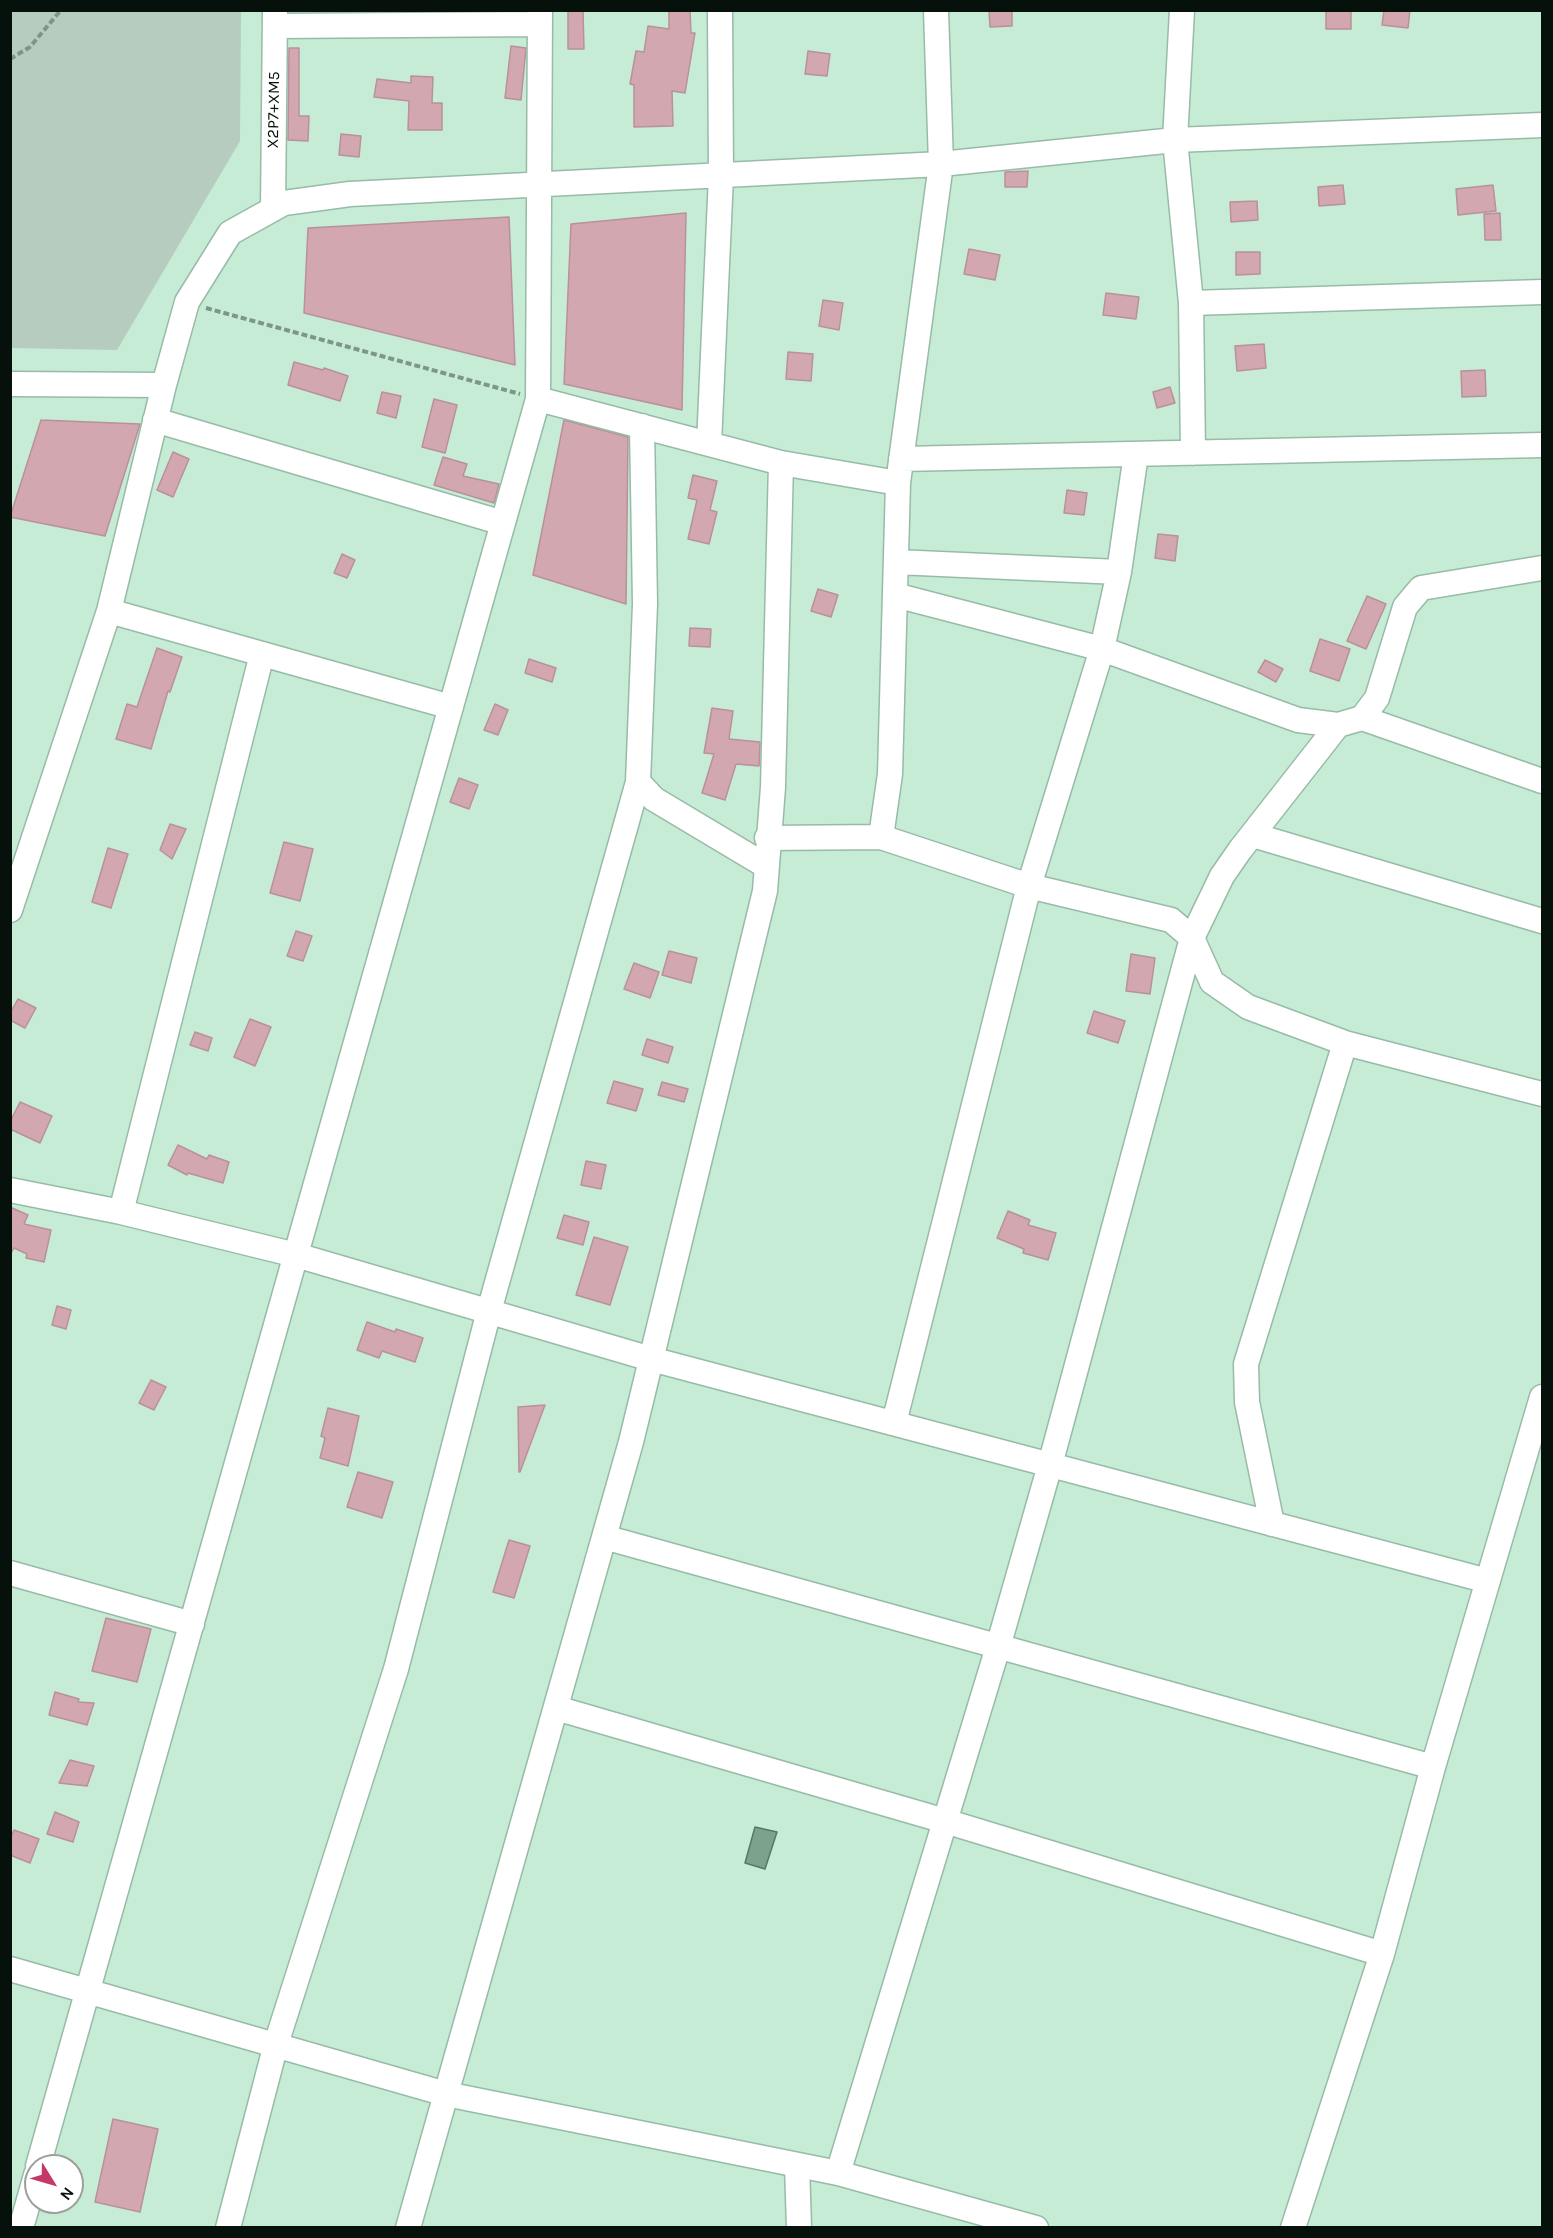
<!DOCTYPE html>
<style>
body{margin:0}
#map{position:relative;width:1553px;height:2238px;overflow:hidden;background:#c7ecd6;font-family:Karla,sans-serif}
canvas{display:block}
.frame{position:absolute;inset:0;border:12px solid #05110a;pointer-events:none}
.north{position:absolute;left:24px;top:2154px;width:60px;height:60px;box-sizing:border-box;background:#fff;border:2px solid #9ba09d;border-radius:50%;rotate:127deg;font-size:16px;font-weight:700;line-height:24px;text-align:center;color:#05110a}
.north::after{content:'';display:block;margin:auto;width:21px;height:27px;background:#c4386a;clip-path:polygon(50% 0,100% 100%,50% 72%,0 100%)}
</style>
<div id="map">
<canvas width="1553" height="2238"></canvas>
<div class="frame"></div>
<div class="north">N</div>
</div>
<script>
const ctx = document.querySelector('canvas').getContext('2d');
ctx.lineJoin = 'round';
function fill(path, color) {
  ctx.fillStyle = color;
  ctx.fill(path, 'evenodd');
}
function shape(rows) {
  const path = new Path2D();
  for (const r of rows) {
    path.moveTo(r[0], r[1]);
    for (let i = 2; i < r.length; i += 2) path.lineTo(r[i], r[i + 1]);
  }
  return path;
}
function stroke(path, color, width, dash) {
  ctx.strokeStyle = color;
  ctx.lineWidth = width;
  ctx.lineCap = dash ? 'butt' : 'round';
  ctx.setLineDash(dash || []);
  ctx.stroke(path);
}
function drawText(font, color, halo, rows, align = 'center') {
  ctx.font = font + ' Karla,sans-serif';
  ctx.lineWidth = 5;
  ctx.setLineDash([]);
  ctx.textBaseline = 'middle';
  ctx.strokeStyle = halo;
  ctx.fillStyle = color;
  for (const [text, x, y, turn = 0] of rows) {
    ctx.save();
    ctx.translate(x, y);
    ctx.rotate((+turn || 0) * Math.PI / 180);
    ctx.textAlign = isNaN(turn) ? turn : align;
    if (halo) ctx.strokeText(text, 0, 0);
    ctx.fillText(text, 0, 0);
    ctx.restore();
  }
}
fill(shape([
 [11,10,241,11,240,141,117,350,11,348]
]), '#b5ccbe');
const water = shape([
 [755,1827,777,1832,765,1869,745,1863,755,1827]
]);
fill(water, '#7ca28c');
stroke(water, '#587665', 1.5);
const building = shape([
 [568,10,583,10,584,49,568,49,568,10],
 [669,10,690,10,691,33,695,33,685,93,672,91,673,126,634,127,634,85,630,84,636,51,644,52,648,26,669,29,669,10],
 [989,10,1012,10,1012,26,990,27,989,10],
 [1326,10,1351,10,1351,29,1326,29,1326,10],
 [1384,10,1410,10,1408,28,1382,25,1384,10],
 [511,46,526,48,521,100,505,98,511,46],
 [289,48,299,48,299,116,309,116,308,141,288,140,289,48],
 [808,51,830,54,827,76,805,74,808,51],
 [411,76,433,77,432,103,442,103,442,130,408,130,409,101,374,97,377,79,411,83,411,76],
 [341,134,361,136,359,157,339,155,341,134],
 [1028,171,1027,187,1005,187,1005,172,1028,171],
 [1343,185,1345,204,1319,206,1318,187,1343,185],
 [1493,185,1496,211,1458,215,1456,189,1493,185],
 [1257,201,1258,220,1231,222,1230,202,1257,201],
 [686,213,682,410,564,384,571,224,686,213],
 [1500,213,1501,240,1485,240,1484,214,1500,213],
 [509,217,515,365,304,313,308,228,509,217],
 [969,249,1000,255,995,280,964,274,969,249],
 [1236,252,1260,252,1260,274,1236,275,1236,252],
 [1106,293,1139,297,1136,319,1103,315,1106,293],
 [823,300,843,303,839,330,819,326,823,300],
 [1264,344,1266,368,1237,371,1235,346,1264,344],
 [788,352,813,354,811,381,786,379,788,352],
 [294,362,323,370,324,368,348,376,340,401,288,385,294,362],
 [1485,370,1486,396,1462,397,1461,371,1485,370],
 [1170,387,1175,403,1157,408,1153,392,1170,387],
 [382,392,401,396,396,418,377,413,382,392],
 [434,399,457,405,445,453,422,447,434,399],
 [41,420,140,424,105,536,10,517,41,420],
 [564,420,628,437,626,604,533,575,564,420],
 [173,452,189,459,173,497,157,490,173,452],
 [443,457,467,464,463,476,499,484,494,503,434,485,443,457],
 [693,475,717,481,710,510,717,512,709,544,688,539,697,500,688,498,693,475],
 [1067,490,1087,493,1084,515,1064,513,1067,490],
 [1158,534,1178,536,1175,561,1155,558,1158,534],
 [342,554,355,560,347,578,334,573,342,554],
 [818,589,838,595,831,617,811,611,818,589],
 [1367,596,1386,604,1366,649,1347,641,1367,596],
 [690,628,711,629,710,647,689,646,690,628],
 [1320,639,1350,649,1339,681,1310,671,1320,639],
 [157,648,182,657,170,692,168,691,151,749,116,739,127,704,137,707,157,648],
 [529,659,556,668,552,682,525,673,529,659],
 [1265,660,1283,669,1276,682,1258,672,1265,660],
 [495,704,508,710,498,735,484,730,495,704],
 [712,708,733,711,729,739,760,742,759,766,736,764,725,800,702,793,714,754,704,753,712,708],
 [459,778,478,785,469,809,450,802,459,778],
 [170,824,186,829,172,859,160,850,170,824],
 [284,842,313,849,300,901,270,893,284,842],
 [108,848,128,854,111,908,92,902,108,848],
 [296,931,312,936,303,961,287,956,296,931],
 [669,951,697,958,691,983,662,975,669,951],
 [1131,954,1155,958,1150,994,1126,991,1131,954],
 [634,963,659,972,650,998,624,989,634,963],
 [18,999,36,1008,25,1028,10,1020,10,1013,18,999],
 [1094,1011,1125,1021,1118,1043,1087,1033,1094,1011],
 [250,1019,271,1027,255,1066,234,1057,250,1019],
 [195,1032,212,1038,208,1051,190,1045,195,1032],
 [647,1039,673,1047,668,1063,642,1055,647,1039],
 [614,1081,643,1089,636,1111,607,1103,614,1081],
 [662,1082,688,1089,684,1102,658,1095,662,1082],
 [20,1102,52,1116,40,1143,10,1129,10,1122,20,1102],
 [178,1145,207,1159,209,1155,229,1162,223,1183,188,1173,187,1175,168,1165,178,1145],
 [586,1161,606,1165,601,1189,581,1185,586,1161],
 [10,1207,28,1215,24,1224,51,1230,44,1262,26,1258,27,1254,14,1248,10,1255,10,1207],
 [1008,1211,1030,1220,1028,1225,1056,1233,1048,1260,1023,1253,1024,1249,997,1238,1008,1211],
 [564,1215,589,1222,583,1245,557,1238,564,1215],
 [594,1237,628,1247,610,1305,576,1295,594,1237],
 [57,1306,71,1310,66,1329,52,1325,57,1306],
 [367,1322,395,1332,396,1329,423,1338,415,1362,382,1351,379,1358,357,1350,367,1322],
 [151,1380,166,1387,154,1410,139,1403,151,1380],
 [545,1405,520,1472,519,1472,518,1407,545,1405],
 [328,1408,359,1416,348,1466,320,1458,325,1438,321,1436,328,1408],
 [358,1472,393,1482,382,1518,347,1507,358,1472],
 [509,1540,530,1546,514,1598,493,1592,509,1540],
 [106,1618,151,1629,137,1682,92,1671,106,1618],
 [55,1692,79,1699,78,1702,94,1703,87,1725,49,1715,55,1692],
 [70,1760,94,1766,87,1786,59,1783,70,1760],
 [55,1812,79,1822,73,1842,47,1834,55,1812],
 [14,1830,39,1839,30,1863,10,1855,10,1839,14,1830],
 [113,2119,158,2129,140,2212,95,2202,113,2119]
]);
fill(building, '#d2a7b0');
stroke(building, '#b8919a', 1.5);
const minor = shape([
 [1182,10,1175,140,1191,303,1193,453],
 [275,26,540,24],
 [273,209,275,11],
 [1191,303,1542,292],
 [10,384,164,385],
 [538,399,781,463,898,483],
 [155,420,503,523],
 [642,426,645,604,638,782,654,799,766,866],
 [709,444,721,176,720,10],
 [901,459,1542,445],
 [781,463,773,787,765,891,631,1442,446,2094,838,2173,1036,2228],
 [896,562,1119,572],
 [895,595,1102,649,1298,720,1338,725,1362,718,1377,698,1405,607,1421,588,1542,568],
 [109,611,451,707],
 [1362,718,1542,781],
 [1253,835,1542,921],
 [881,837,890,774,898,483,941,164,936,10],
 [767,838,881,837,1029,886,1171,920,1192,938,1212,982,1248,1007,1345,1043,1542,1094],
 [10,910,109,611,164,385,187,302,230,233,284,203,350,194,941,164,1175,140,1542,125],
 [10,1190,121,1212,296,1255,651,1359,1488,1581],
 [121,1212,262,654],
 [894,1423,1029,886,1102,649,1119,572,1136,454],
 [1272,1524,1247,1402,1246,1364,1345,1043],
 [604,1537,1433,1767],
 [10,1573,192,1624],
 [556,1708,945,1821,1382,1954],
 [10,1969,446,2094,408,2228],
 [797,2165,799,2228],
 [38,2166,538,399,540,10],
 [838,2173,998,1647,1050,1465,1192,938,1222,876,1240,850,1338,725],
 [21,2228,36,2175],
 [228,2228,276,2044,396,1669,489,1311,638,782],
 [1293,2228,1382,1954,1433,1767,1542,1397]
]);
stroke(minor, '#97bba6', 27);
stroke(shape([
 [10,59,30,47,61,10],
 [206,308,520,394]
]), '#7c9787', 4, [6, 3]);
stroke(minor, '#fff', 24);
drawText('16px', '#05110a', '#fff', [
 ["X2P7+XM5",274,110,-89]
]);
</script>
